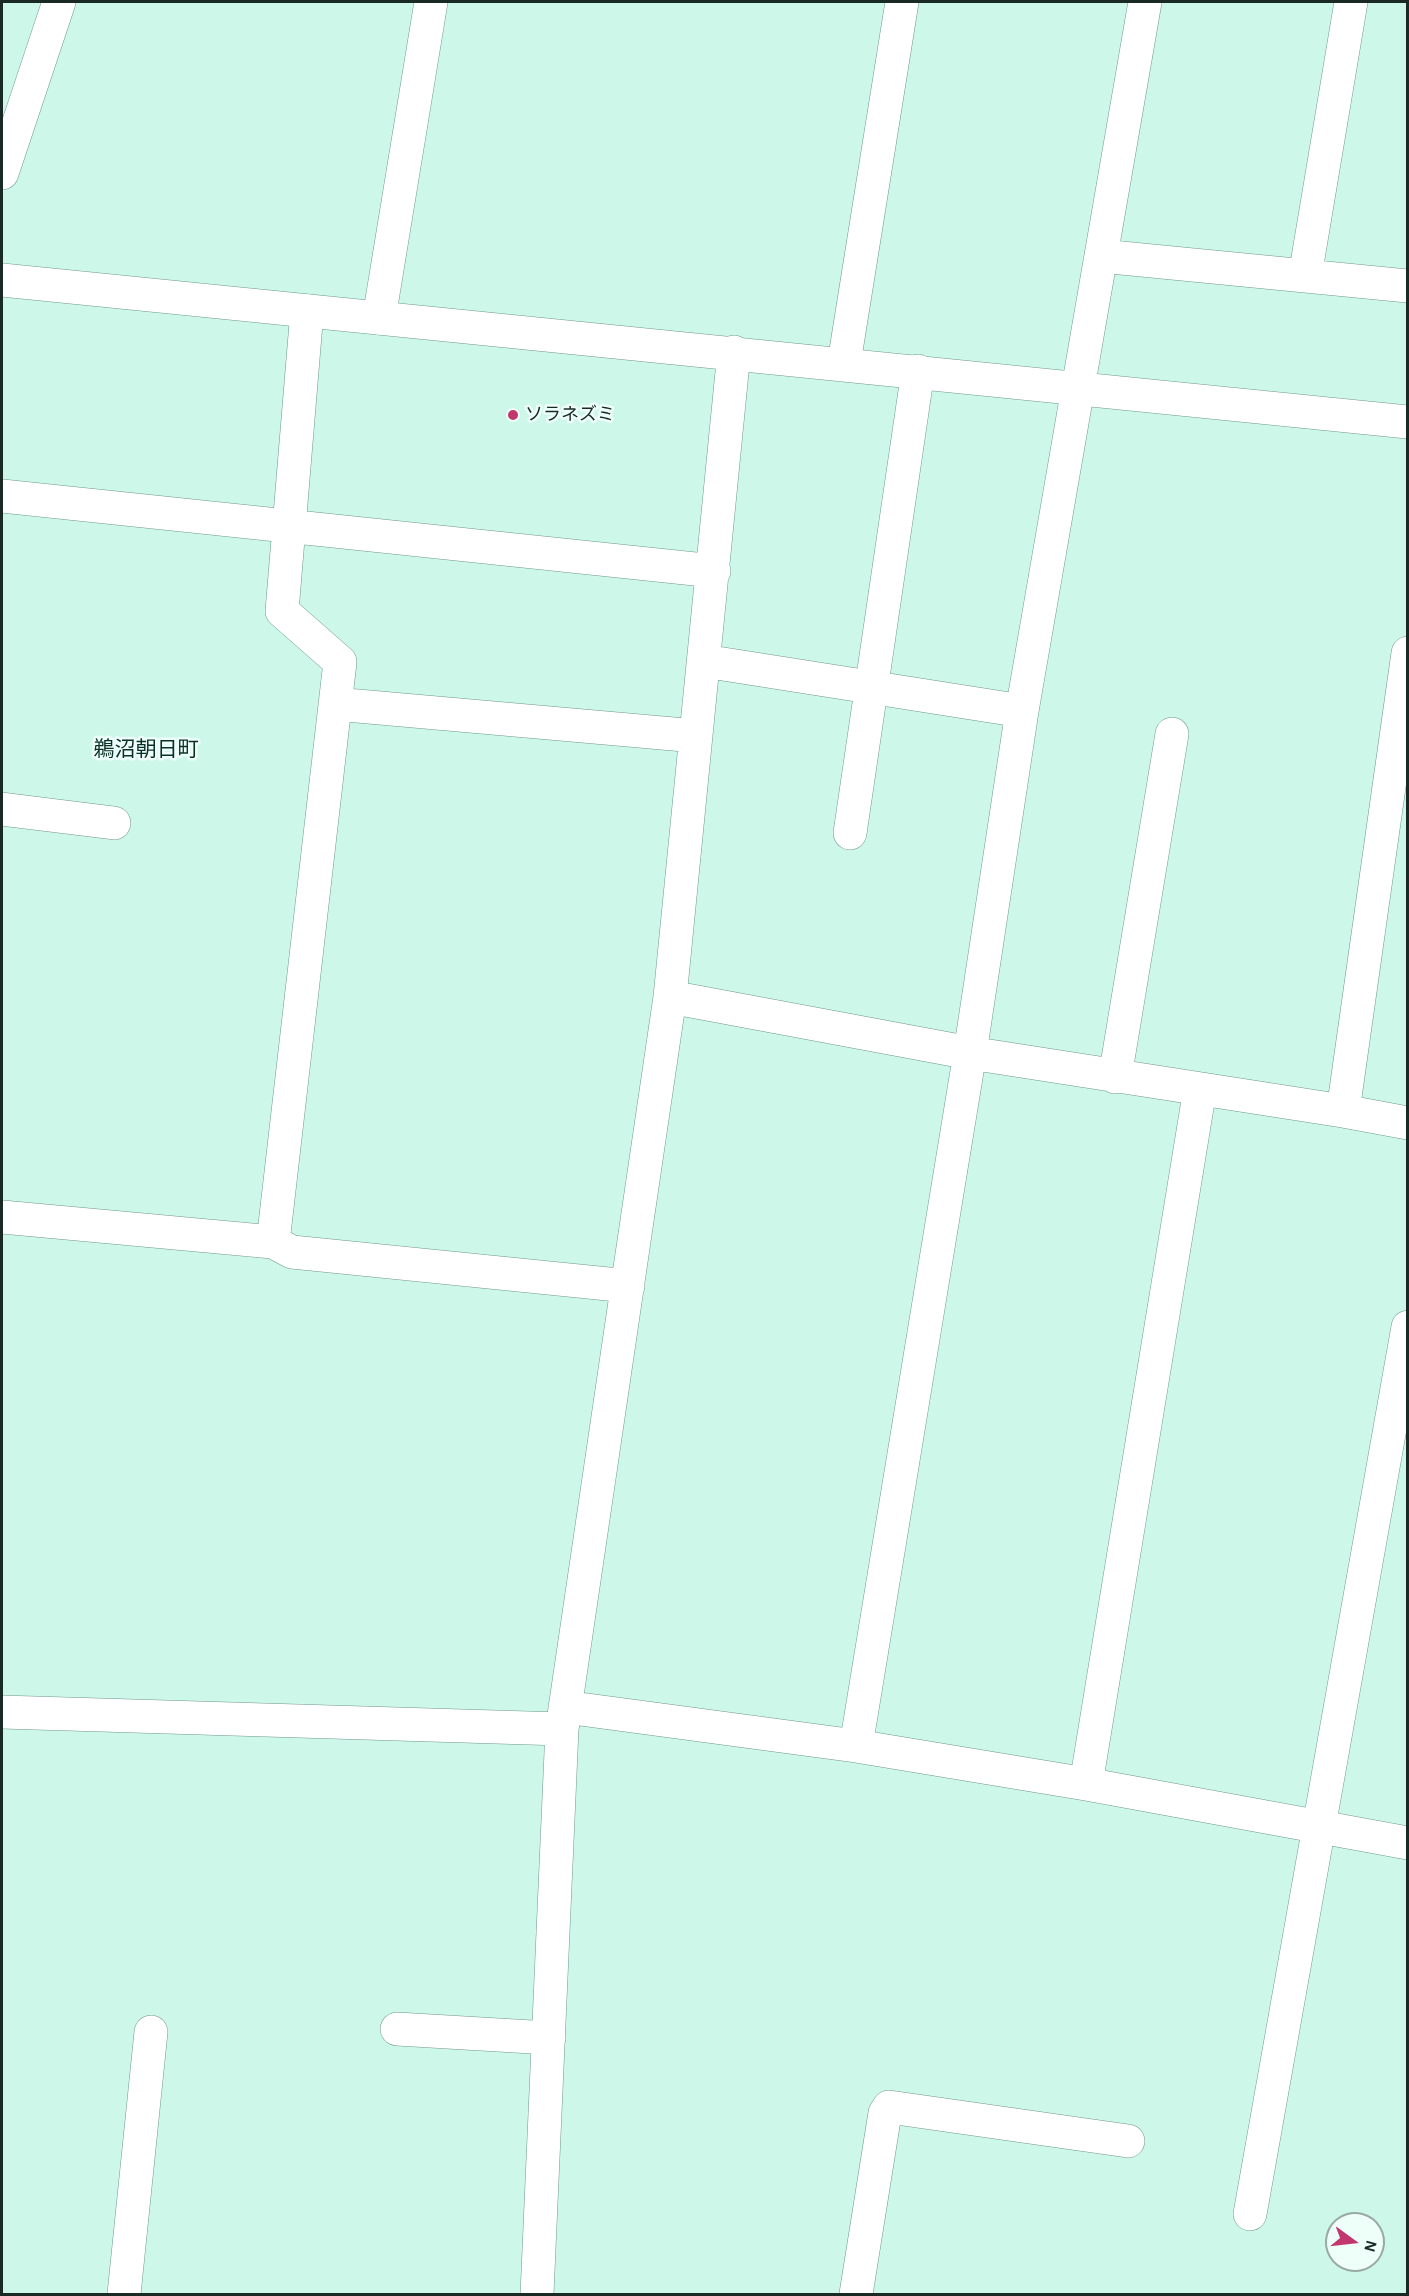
<!DOCTYPE html>
<meta charset="utf-8">
<style>
body{margin:0}
#map{position:relative;width:1409px;height:2296px;overflow:hidden;background:#cdf8e9;font-family:"Alegreya Sans",sans-serif}
canvas{display:block}
.frame{position:absolute;inset:0;border:3px solid #192924;pointer-events:none}
.north{position:absolute;left:1325px;top:2212px;width:60px;height:60px;box-sizing:border-box;background:#eefef8;border:2px solid #99a9a3;border-radius:50%;rotate:105deg;font-size:16px;font-weight:700;line-height:24px;text-align:center;color:#192924}
.north::after{content:'';display:block;margin:auto;width:21px;height:27px;background:#c2376d;clip-path:polygon(50% 0,100% 100%,50% 72%,0 100%)}
</style>
<div id="map">
<canvas width="1409" height="2296"></canvas>
<div class="frame"></div>
<div class="north">N</div>
</div>
<script>
const ctx = document.querySelector('canvas').getContext('2d');
ctx.lineJoin = 'round';
function shape(rows) {
  const path = new Path2D();
  for (const r of rows) {
    path.moveTo(r[0], r[1]);
    for (let i = 2; i < r.length; i += 2) path.lineTo(r[i], r[i + 1]);
  }
  return path;
}
function stroke(path, color, width, dash) {
  ctx.strokeStyle = color;
  ctx.lineWidth = width;
  ctx.lineCap = dash ? 'butt' : 'round';
  ctx.setLineDash(dash || []);
  ctx.stroke(path);
}
function drawText(font, color, halo, rows, align = 'center') {
  ctx.font = font + ' "Alegreya Sans","Noto Sans JP",sans-serif';
  ctx.lineWidth = 5;
  ctx.setLineDash([]);
  ctx.textBaseline = 'middle';
  ctx.strokeStyle = halo;
  ctx.fillStyle = color;
  for (const [text, x, y, turn = 0] of rows) {
    ctx.save();
    ctx.translate(x, y);
    ctx.rotate((+turn || 0) * Math.PI / 180);
    ctx.textAlign = isNaN(turn) ? turn : align;
    if (halo) ctx.strokeText(text, 0, 0);
    ctx.fillText(text, 0, 0);
    ctx.restore();
  }
}
const street = shape([
 [1101,256,1408,286],
 [1305,276,1351,2],
 [379,318,431,2],
 [844,363,902,2],
 [2,496,714,571],
 [704,661,1022,711],
 [335,704,696,736],
 [2,809,114,823],
 [850,833,918,371],
 [670,997,970,1053,1343,1111,1408,1123],
 [1115,1077,1172,734],
 [1343,1111,1408,653],
 [2,1217,273,1242,340,662,282,611,307,311],
 [273,1242,292,1252,628,1286],
 [565,1707,856,1746,1086,1784,1408,1843],
 [2,1712,562,1729],
 [856,1746,970,1053,1022,711,1145,2],
 [1086,1784,1200,1089],
 [397,2029,549,2038],
 [1250,2214,1408,1327],
 [124,2294,151,2032],
 [537,2294,562,1729,670,997,734,352],
 [856,2294,885,2113,889,2107,1128,2141]
]);
const secondary = shape([
 [2,173,59,2],
 [2,280,1408,422]
]);
stroke(street, '#70988a', 34);
stroke(secondary, '#70988a', 34);
stroke(street, '#fff', 33);
stroke(secondary, '#fff', 33);
for (const [x, y, r, color] of [
 [513,415,6,"#c2376d"]
]) {
  const dot = new Path2D();
  dot.arc(x, y, r, 0, 2 * Math.PI);
  ctx.fillStyle = color;
  ctx.fill(dot);
  stroke(dot, '#eefef8', 2);
}
drawText('18px', '#192924', '#eefef8', [
 ["ソラネズミ",525,415]
], 'left');
drawText('21px', '#083026', '#eefef8', [
 ["鵜沼朝日町",146,750]
]);
</script>
